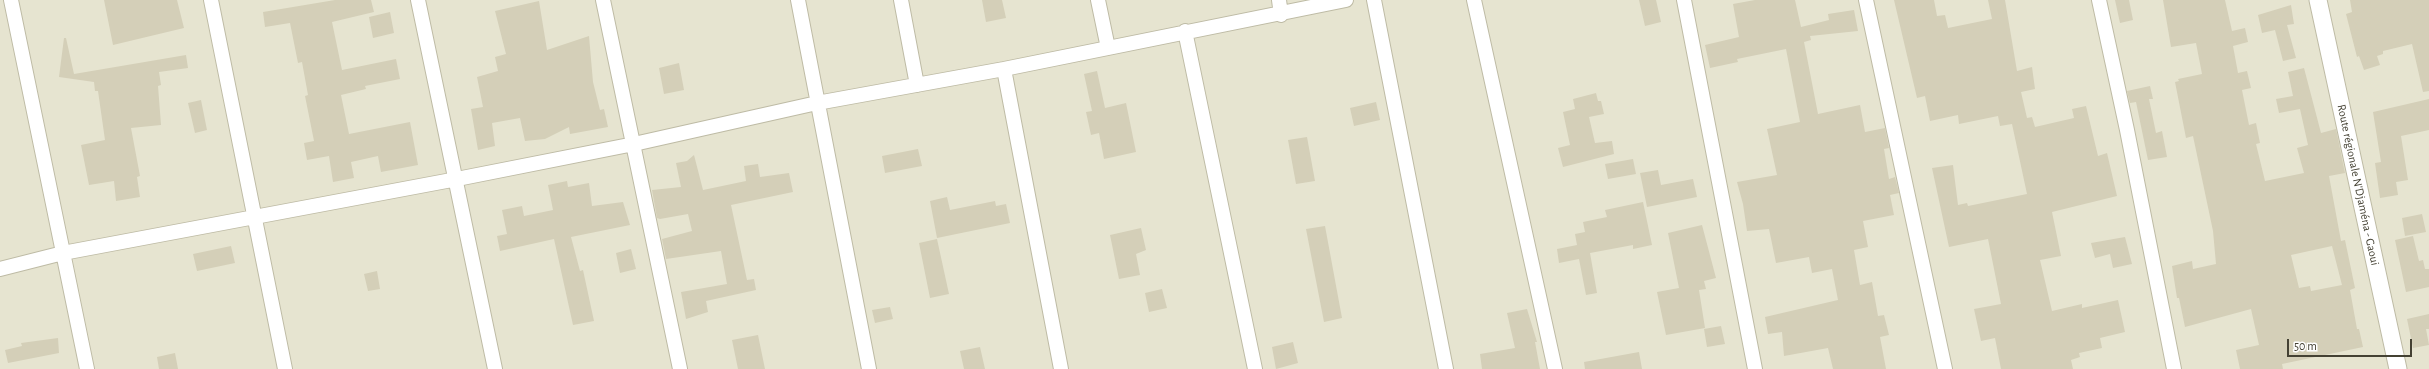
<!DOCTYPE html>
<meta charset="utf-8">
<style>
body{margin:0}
#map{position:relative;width:2429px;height:369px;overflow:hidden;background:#f2f1e3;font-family:"Alegreya Sans",sans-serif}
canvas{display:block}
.scale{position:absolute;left:2287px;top:339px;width:125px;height:18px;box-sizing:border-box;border:2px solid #444133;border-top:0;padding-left:5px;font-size:12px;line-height:14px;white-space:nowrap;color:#444133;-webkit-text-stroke:3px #fff;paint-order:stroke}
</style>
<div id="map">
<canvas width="2429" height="369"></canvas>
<div class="scale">50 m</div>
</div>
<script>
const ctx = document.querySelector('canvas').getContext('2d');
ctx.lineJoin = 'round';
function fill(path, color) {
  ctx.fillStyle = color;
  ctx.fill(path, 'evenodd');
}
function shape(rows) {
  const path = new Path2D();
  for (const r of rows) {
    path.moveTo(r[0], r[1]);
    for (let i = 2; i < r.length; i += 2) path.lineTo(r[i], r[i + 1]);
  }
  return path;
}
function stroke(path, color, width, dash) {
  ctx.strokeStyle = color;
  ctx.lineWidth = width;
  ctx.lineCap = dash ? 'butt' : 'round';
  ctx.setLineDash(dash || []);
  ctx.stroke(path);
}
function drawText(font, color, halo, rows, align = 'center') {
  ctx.font = font + ' "Alegreya Sans",sans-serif';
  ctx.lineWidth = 4;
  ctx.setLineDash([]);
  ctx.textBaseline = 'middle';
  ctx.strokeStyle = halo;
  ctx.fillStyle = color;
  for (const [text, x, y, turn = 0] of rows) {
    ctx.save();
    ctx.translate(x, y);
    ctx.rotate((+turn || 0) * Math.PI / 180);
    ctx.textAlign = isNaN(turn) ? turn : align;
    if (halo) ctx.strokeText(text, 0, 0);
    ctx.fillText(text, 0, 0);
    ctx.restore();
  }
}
fill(shape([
 [0,0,2429,0,2429,369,0,369]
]), '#e6e4d0');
fill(shape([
 [104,0,177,0,184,28,113,45],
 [335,0,371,0,374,12,332,22,342,70,396,59,400,79,365,86,366,89,341,95,349,134,410,122,418,165,381,172,378,156,351,162,354,178,333,182,329,156,307,160,304,143,314,141,305,96,308,95,302,62,298,63,290,23,265,27,263,12],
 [982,0,1002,0,1006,18,986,22],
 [1639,0,1656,0,1661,22,1645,26],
 [1755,0,1795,0,1801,27,1829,20,1828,14,1854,10,1858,31,1810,36,1811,40,1804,42,1818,114,1860,105,1865,132,1885,128,1889,148,1884,149,1889,179,1895,177,1899,193,1890,195,1894,215,1863,221,1868,247,1854,250,1860,285,1872,282,1878,316,1884,315,1889,335,1880,337,1886,369,1833,369,1828,348,1784,356,1782,332,1768,334,1765,317,1838,300,1832,269,1812,273,1809,257,1776,263,1769,229,1747,231,1743,204,1737,182,1777,175,1767,129,1800,122,1786,49,1737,59,1738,62,1710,68,1705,45,1739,37,1733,4],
 [1894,0,1934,0,1937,16,1945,15,1948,28,1992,19,1988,0,2005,0,2017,71,2032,67,2035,89,2021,92,2027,118,2032,117,2035,127,2074,118,2072,109,2086,106,2098,156,2107,153,2117,196,2052,212,2061,256,2040,260,2052,311,2082,304,2082,308,2118,300,2125,332,2100,338,2102,348,2079,353,2080,357,2071,360,2073,369,2001,369,1995,338,1981,341,1974,309,2001,304,1988,239,1949,247,1932,168,1953,165,1958,205,1967,203,1968,206,2027,194,2012,124,2000,126,1998,116,1959,124,1958,115,1930,121,1925,96,1917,98],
 [2115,0,2129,0,2133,20,2120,23],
 [2163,0,2225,0,2232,31,2245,28,2248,42,2233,46,2238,73,2247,71,2251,88,2242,90,2249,125,2256,123,2260,143,2256,144,2265,181,2304,173,2297,148,2308,145,2300,109,2279,113,2276,99,2293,96,2288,72,2304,68,2321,133,2336,129,2345,173,2329,176,2341,241,2345,240,2355,288,2350,290,2357,329,2359,329,2363,347,2282,364,2283,369,2240,369,2236,350,2259,345,2251,309,2185,327,2179,298,2177,298,2172,266,2192,261,2193,269,2216,264,2213,231,2193,136,2186,138,2175,82,2179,81,2178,79,2202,74,2196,43,2171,47],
 [2332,246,2342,285,2311,291,2310,286,2299,288,2291,255],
 [2350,0,2429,0,2429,91,2423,92,2412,44,2383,51,2383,54,2377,56,2380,65,2364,70,2359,56,2357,57,2346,14,2352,12],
 [539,1,547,50,589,36,593,82,600,110,604,109,608,127,570,134,569,127,545,139,525,141,520,118,492,123,495,146,478,150,471,109,483,107,477,77,498,71,495,57,506,54,495,11],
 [2291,5,2294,24,2287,25,2296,58,2283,61,2275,30,2262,33,2258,15],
 [390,12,394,33,373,38,369,17],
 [64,38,66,38,74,74,186,55,188,68,159,72,161,85,158,86,161,125,131,128,140,176,137,177,140,197,116,201,114,181,89,185,81,145,105,140,98,91,95,91,94,82,59,77],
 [679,63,684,90,664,94,659,68],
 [1097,71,1105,108,1126,103,1136,152,1104,159,1099,133,1091,135,1086,112,1092,111,1084,74],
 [2150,86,2153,99,2149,99,2156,133,2162,131,2167,157,2148,160,2136,102,2130,103,2127,91],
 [1596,93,1598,101,1601,101,1604,114,1589,117,1595,143,1612,141,1614,154,1563,167,1558,148,1570,145,1563,112,1575,109,1573,99],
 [2429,99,2429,130,2401,136,2408,180,2396,182,2398,195,2380,198,2375,163,2381,162,2373,112],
 [201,100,207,130,195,133,188,103],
 [1376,102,1380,120,1354,126,1350,108],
 [1307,137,1315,181,1296,184,1288,140],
 [918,149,922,166,885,173,882,156],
 [694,155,703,190,746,181,744,166,758,164,760,177,789,173,793,192,731,205,747,280,754,279,756,290,706,301,708,312,686,319,681,292,727,284,721,251,666,259,662,239,692,231,688,214,660,219,657,218,652,190,681,187,676,163,687,161],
 [1633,159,1636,174,1608,179,1605,164],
 [1658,170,1661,185,1693,179,1697,197,1647,207,1640,173],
 [567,181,568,187,589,183,592,206,623,202,630,225,571,237,580,271,583,270,594,321,573,325,554,239,500,251,497,236,507,234,502,210,522,206,524,216,553,210,548,185],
 [947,197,950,210,995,201,996,206,1006,204,1010,223,937,238,930,201],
 [1643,202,1652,245,1633,249,1633,245,1590,253,1597,293,1586,295,1579,259,1559,263,1557,249,1577,245,1575,234,1585,232,1583,222,1607,217,1605,210],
 [2422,214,2426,232,2405,236,2402,218],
 [1702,225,1716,278,1704,281,1706,289,1699,290,1705,328,1666,335,1657,292,1679,288,1668,233],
 [1325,226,1342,318,1324,322,1306,229],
 [1141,228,1146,250,1136,254,1140,275,1119,279,1110,235],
 [2413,236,2419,261,2423,260,2425,269,2429,269,2429,287,2406,292,2395,240],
 [2125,237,2132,264,2113,268,2110,254,2095,258,2091,243],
 [937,239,949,294,930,298,919,243],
 [231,246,235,263,197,271,193,254],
 [631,249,636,269,620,273,616,253],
 [377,271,380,289,368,291,364,274],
 [1162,289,1167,308,1149,312,1145,293],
 [890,307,893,319,875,323,872,310],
 [1527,309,1537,342,1535,342,1540,369,1482,369,1480,354,1515,348,1507,313],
 [2429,314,2429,329,2426,329,2429,345,2413,348,2407,319],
 [1721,326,1725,344,1707,347,1704,329],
 [758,335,765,369,738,369,732,340],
 [58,338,59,353,8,363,5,350,22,346,21,343],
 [1293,342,1298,363,1276,369,1272,347],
 [980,347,985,369,964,369,960,351],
 [1639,352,1642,369,1585,369,1584,362],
 [175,353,178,369,159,369,157,357]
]), '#d4cfb8');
const minor = shape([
 [11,0,87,369],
 [211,0,285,369],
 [418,0,495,369],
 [603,0,680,369],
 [798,0,869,369],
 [901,0,917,85],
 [1098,0,1108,48],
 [1279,0,1281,15],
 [1374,0,1446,369],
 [1474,0,1555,369],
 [1684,0,1755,369],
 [1866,0,1945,369],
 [2099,0,2127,130,2174,369],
 [1185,31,1255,369],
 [1004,69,1061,369],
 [0,269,63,253,457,179,634,144,817,103,1004,69,1346,0]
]);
const tertiary = shape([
 [2318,0,2398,369]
]);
stroke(minor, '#bebba5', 16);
stroke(tertiary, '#bebba5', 19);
stroke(minor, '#fff', 14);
stroke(tertiary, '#fff', 17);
drawText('12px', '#444133', '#fff', [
 ["Route régionale N'Djaména - Gaoui",2358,185,78]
]);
</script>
